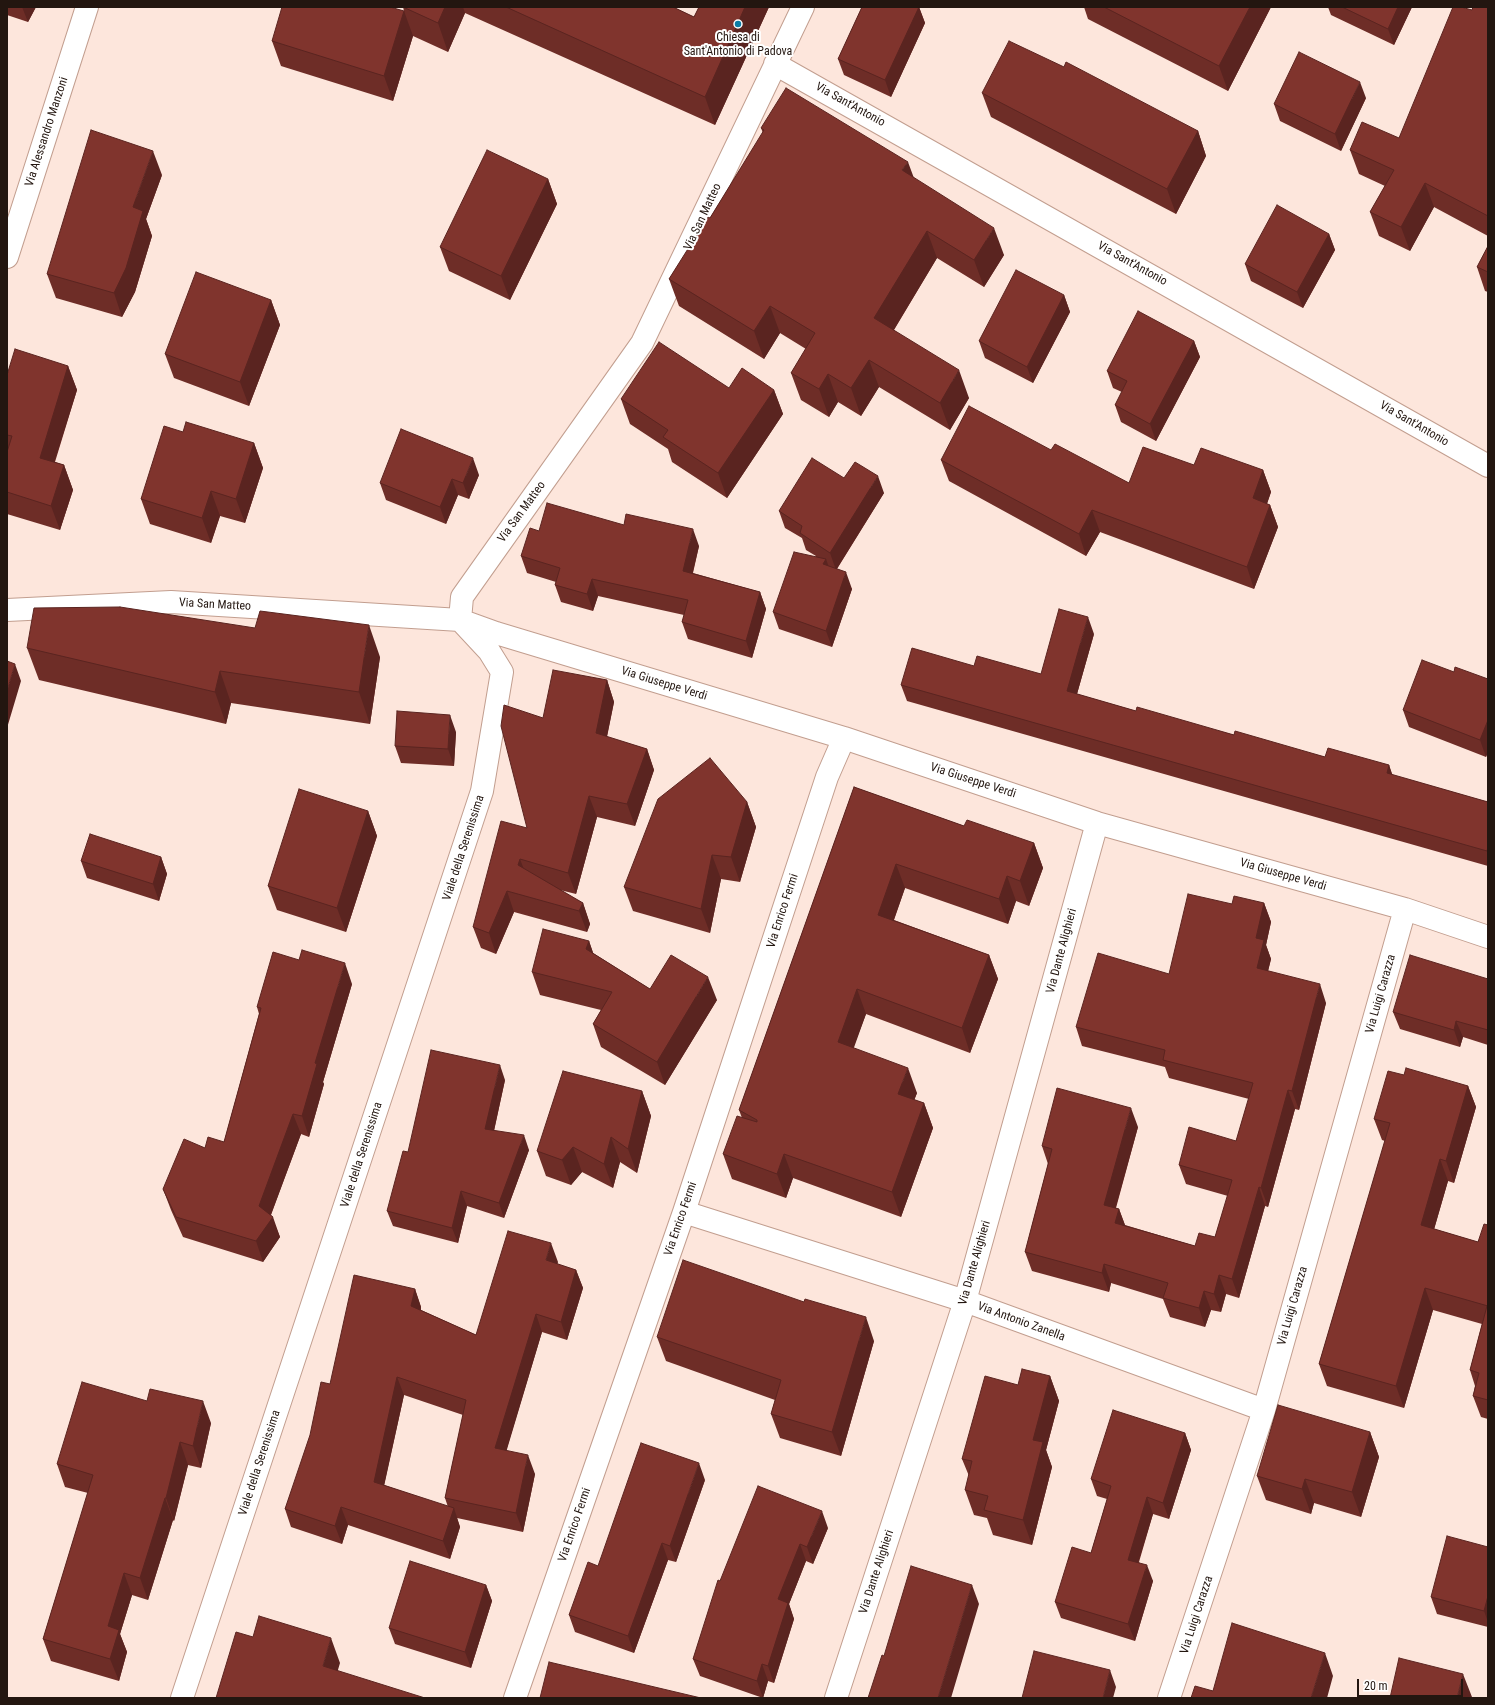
<!DOCTYPE html>
<style>
body{margin:0}
#map{position:relative;width:1495px;height:1705px;overflow:hidden;background:#fde6dc;font-family:"Roboto Condensed",sans-serif}
canvas{display:block}
.frame{position:absolute;inset:0;border:8px solid #231610;pointer-events:none}
.scale{position:absolute;left:1357px;top:1679px;width:106px;height:18px;box-sizing:border-box;border:2px solid #231610;border-top:0;padding-left:5px;font-size:12px;line-height:14px;white-space:nowrap;color:#231610;-webkit-text-stroke:3px #fff;paint-order:stroke}
</style>
<div id="map">
<canvas width="1495" height="1705"></canvas>
<div class="frame"></div>
<div class="scale">20 m</div>
</div>
<script>
const ctx = document.querySelector('canvas').getContext('2d');
ctx.lineJoin = 'round';
function shape(rows) {
  const path = new Path2D();
  for (const r of rows) {
    path.moveTo(r[0], r[1]);
    for (let i = 2; i < r.length; i += 2) path.lineTo(r[i], r[i + 1]);
  }
  return path;
}
function stroke(path, color, width, dash) {
  ctx.strokeStyle = color;
  ctx.lineWidth = width;
  ctx.lineCap = dash ? 'butt' : 'round';
  ctx.setLineDash(dash || []);
  ctx.stroke(path);
}
function fill(path, color) {
  ctx.fillStyle = color;
  ctx.fill(path, 'evenodd');
}
function drawText(font, color, halo, rows, align = 'center') {
  ctx.font = font + ' "Roboto Condensed",sans-serif';
  ctx.lineWidth = 4;
  ctx.setLineDash([]);
  ctx.textBaseline = 'middle';
  ctx.strokeStyle = halo;
  ctx.fillStyle = color;
  for (const [text, x, y, turn = 0] of rows) {
    ctx.save();
    ctx.translate(x, y);
    ctx.rotate((+turn || 0) * Math.PI / 180);
    ctx.textAlign = isNaN(turn) ? turn : align;
    if (halo) ctx.strokeText(text, 0, 0);
    ctx.fillText(text, 0, 0);
    ctx.restore();
  }
}
const minor = shape([
 [775,64,1488,466],
 [7,257,87,7],
 [7,610,171,602,460,620,496,633,844,738,1097,823,1405,909,1488,937],
 [460,620,462,597,642,343,803,7],
 [684,1212,965,1301,1264,1410],
 [182,1698,482,791,502,672,489,651,462,622],
 [515,1698,684,1212,827,777,844,738],
 [836,1698,965,1301,1097,823],
 [1169,1698,1264,1410,1405,909]
]);
stroke(minor, '#c29e8f', 24);
stroke(minor, '#fff', 22);
fill(shape([
 [7,7,36,7,28,22,7,15],
 [403,7,673,7,694,17,699,7,769,7,715,125,465,13,448,52,413,36,393,101,281,66,272,41,404,11],
 [862,7,919,7,925,23,891,97,844,75,838,59],
 [1084,7,1271,7,1228,91,1088,19],
 [1328,7,1412,7,1394,45,1331,15],
 [1488,7,1488,236,1434,207,1410,251,1379,236,1370,212,1385,186,1359,174,1350,150,1399,138,1472,10],
 [982,93,1198,131,1206,156,1176,214,991,117],
 [1366,98,1341,151,1280,121,1274,104],
 [761,128,913,177,1004,255,984,287,937,258,894,330,969,398,950,430,879,387,861,416,838,402,829,417,801,400,791,373,806,349,780,333,764,359,679,306,669,279,710,218,763,133],
 [162,175,146,219,152,236,135,292,122,317,56,298,47,274],
 [548,179,557,204,510,300,449,271,440,247],
 [1329,234,1335,250,1303,308,1251,281,1245,264],
 [1488,246,1488,292,1485,291,1477,267],
 [1064,295,1070,312,1033,383,985,358,979,341],
 [271,300,280,325,249,406,174,378,165,354],
 [1194,341,1200,357,1156,441,1121,422,1115,405,1122,392,1113,388,1107,371],
 [68,366,77,390,55,462,64,465,73,490,60,530,7,514,7,375],
 [774,390,783,414,727,498,672,462,668,449,630,424,621,399],
 [183,432,254,443,263,468,245,523,220,516,211,543,150,524,141,499],
 [1051,450,1129,483,1194,465,1263,470,1271,492,1267,504,1270,505,1278,527,1254,589,1100,532,1086,556,949,481,941,460],
 [479,475,469,499,458,495,446,524,386,500,380,483],
 [844,478,884,493,837,569,852,589,832,647,779,629,773,612,816,556,806,550,802,538,785,528,779,511],
 [624,525,699,546,693,573,760,592,766,609,752,658,688,639,682,622,684,615,598,596,593,611,561,602,555,585,556,582,527,573,521,556,539,531],
 [1094,634,1077,694,1136,711,1325,757,1389,765,1392,775,1488,802,1488,866,907,701,901,685,974,666,1041,674],
 [27,648,380,657,370,724,231,703,226,724,39,680],
 [1454,672,1488,679,1488,752,1486,757,1409,727,1403,710],
 [607,680,614,702,607,737,647,749,654,770,635,826,597,817,576,894,560,890,583,903,590,924,587,932,514,912,496,954,481,948,473,927,527,828,543,718],
 [456,732,454,766,401,763,395,746],
 [854,787,964,826,1034,843,1043,868,1029,906,1016,901,1008,924,905,888,894,920,989,955,998,979,970,1053,866,1014,853,1048,917,1093,914,1100,924,1103,933,1128,901,1217,793,1178,786,1198,732,1179,723,1154,742,1118,739,1110],
 [747,802,756,827,740,882,721,879,710,933,633,911,624,887],
 [368,811,377,836,346,932,277,910,268,886],
 [161,857,167,874,159,901,87,878,81,861],
 [1264,903,1271,922,1266,945,1271,959,1268,971,1326,1003,1299,1110,1295,1109,1268,1207,1265,1206,1239,1298,1226,1294,1221,1312,1211,1310,1205,1327,1170,1317,1163,1299,1111,1283,1109,1292,1032,1271,1025,1252,1048,1164,1042,1146,1138,1127,1116,1208,1119,1209,1125,1225,1195,1246,1215,1237,1228,1196,1186,1184,1179,1165,1236,1141,1249,1099,1169,1078,1165,1067,1082,1046,1076,1027,1169,974,1232,904],
 [589,941,593,953,650,989,717,1000,665,1085,601,1047,593,1024,601,1010,540,995,532,972],
 [1488,979,1488,1045,1463,1037,1460,1047,1400,1029,1393,1012],
 [352,984,323,1082,324,1084,309,1137,301,1134,271,1215,280,1237,263,1262,183,1237,171,1210,163,1189,205,1148,224,1142,259,1014,257,1007],
 [1404,1075,1468,1086,1476,1107,1454,1183,1448,1181,1434,1229,1478,1242,1488,1225,1488,1419,1481,1417,1473,1396,1475,1386,1470,1370,1482,1324,1433,1310,1404,1408,1327,1386,1319,1364,1385,1141,1382,1140,1374,1119],
 [505,1080,494,1131,529,1150,504,1218,467,1206,458,1243,393,1226,387,1211,408,1152],
 [642,1091,651,1116,637,1173,620,1162,613,1188,582,1172,571,1185,546,1176,537,1151],
 [558,1262,557,1264,576,1270,583,1288,567,1340,542,1332,506,1451,535,1474,523,1532,457,1518,460,1527,450,1559,348,1525,342,1544,291,1527,285,1509,330,1384,415,1289,421,1307,421,1310,476,1335],
 [404,1395,463,1415,445,1498,448,1507,384,1485],
 [657,1337,874,1341,841,1456,780,1438,771,1414,775,1400,666,1361],
 [1050,1376,1059,1401,1046,1450,1052,1467,1032,1545,993,1535,987,1518,974,1515,965,1490,969,1476,962,1459,1018,1385],
 [211,1423,201,1468,188,1465,174,1521,173,1520,148,1600,132,1595,120,1634,127,1652,119,1681,51,1661,43,1639,88,1493,65,1487,57,1464],
 [1370,1432,1379,1457,1361,1517,1314,1503,1311,1514,1266,1500,1257,1476],
 [1185,1433,1191,1450,1169,1519,1153,1514,1139,1562,1153,1581,1135,1641,1061,1618,1055,1602,1091,1553,1107,1499,1097,1496,1091,1479],
 [705,1480,676,1562,668,1560,634,1653,575,1632,569,1615,598,1566],
 [828,1528,813,1564,806,1561,789,1604,794,1619,774,1683,768,1681,763,1698,700,1676,693,1659,720,1581],
 [1488,1547,1488,1627,1437,1614,1431,1597],
 [486,1585,492,1601,471,1668,395,1644,389,1628]
]), '#6e2d27');
fill(shape([
 [22,7,36,7,28,22],
 [445,7,463,7,465,13,448,52,438,23],
 [745,7,769,7,715,125,705,97],
 [919,7,925,23,891,97,885,80],
 [1250,7,1271,7,1228,91,1219,66],
 [1398,7,1412,7,1394,45,1388,29],
 [404,11,413,36,393,101,384,76],
 [1360,82,1366,98,1341,151,1335,134],
 [1198,131,1206,156,1176,214,1167,189],
 [153,151,162,175,146,219,152,236,135,292,122,317,114,293,133,207],
 [908,162,918,189,902,170],
 [548,179,557,204,510,300,501,276],
 [1425,183,1434,207,1410,251,1401,227],
 [994,228,1004,255,984,287,974,260],
 [927,231,937,258,884,346,874,318],
 [1329,234,1335,250,1303,308,1297,292],
 [1064,295,1070,312,1033,383,1027,367],
 [271,300,280,325,249,406,240,382],
 [770,306,780,333,764,359,754,331],
 [1194,341,1200,357,1156,441,1150,424],
 [869,360,879,387,861,416,851,388],
 [68,366,77,390,48,482,40,458],
 [959,370,969,398,950,430,940,403],
 [828,374,838,402,829,417,819,389],
 [774,390,783,414,727,498,718,473],
 [254,443,263,468,245,523,236,499],
 [473,458,479,475,469,499,463,483],
 [64,465,73,490,60,530,51,506],
 [1263,470,1271,492,1261,520,1253,498],
 [878,476,884,493,836,570,830,553],
 [452,479,458,495,446,524,440,507],
 [211,491,220,516,211,543,202,518],
 [1270,505,1278,527,1254,589,1247,567],
 [1092,510,1100,532,1086,556,1079,534],
 [693,529,699,546,689,588,683,571],
 [826,559,832,576,823,564],
 [846,572,852,589,832,647,826,631],
 [592,579,598,596,593,611,587,594],
 [760,592,766,609,752,658,746,641],
 [1088,617,1094,634,1073,708,1067,691],
 [369,625,380,657,370,724,359,692],
 [15,664,21,681,7,728,7,691],
 [220,671,231,703,226,724,215,692],
 [607,680,614,702,603,755,596,733],
 [450,715,456,732,454,766,448,749],
 [1488,720,1488,752,1486,757,1480,740],
 [647,749,654,770,635,826,627,804],
 [1389,765,1395,782,1387,773],
 [589,796,597,817,576,894,568,873],
 [747,802,756,827,740,882,731,857],
 [368,811,377,836,346,932,337,908],
 [1034,843,1043,868,1029,906,1020,881],
 [712,855,721,879,710,933,701,909],
 [161,857,167,874,159,901,153,884],
 [520,859,528,880,518,865],
 [896,864,905,888,887,939,878,915],
 [1007,876,1016,901,1008,924,999,899],
 [507,891,514,912,496,954,489,933],
 [583,903,590,924,587,932,579,911],
 [1264,903,1271,922,1266,945,1271,959,1264,987,1257,968,1256,938],
 [589,941,597,964,586,949],
 [989,955,998,979,970,1053,962,1028],
 [345,963,352,984,323,1082,324,1084,309,1137,302,1116,315,1063],
 [708,977,717,1000,665,1085,657,1062],
 [1320,984,1326,1003,1299,1110,1292,1091],
 [857,989,866,1014,847,1067,838,1042],
 [1456,1021,1463,1037,1460,1047,1454,1030],
 [500,1065,505,1080,491,1144,485,1129],
 [908,1068,917,1093,907,1119,898,1094],
 [1468,1086,1476,1107,1454,1183,1446,1161],
 [1288,1090,1295,1109,1268,1207,1261,1188],
 [642,1091,651,1116,637,1173,628,1149],
 [924,1103,933,1128,901,1217,892,1192],
 [1131,1108,1138,1127,1111,1224,1104,1205],
 [293,1114,301,1134,267,1225,273,1217,280,1237,263,1262,256,1241,259,1206],
 [524,1135,529,1150,504,1218,499,1203],
 [611,1137,620,1162,613,1188,604,1164],
 [573,1147,582,1172,571,1185,562,1160],
 [784,1154,793,1178,786,1198,777,1174],
 [1440,1159,1448,1181,1429,1247,1421,1225],
 [1259,1187,1265,1206,1239,1298,1232,1279],
 [461,1191,467,1206,458,1243,452,1228],
 [1119,1209,1126,1228,1115,1223],
 [551,1243,558,1262,553,1278,546,1260],
 [1104,1264,1111,1283,1109,1292,1102,1273],
 [576,1270,583,1288,567,1340,561,1322],
 [1219,1275,1226,1294,1221,1312,1214,1294],
 [1425,1288,1433,1310,1404,1408,1396,1386],
 [415,1289,421,1307,418,1324,411,1306],
 [1204,1291,1211,1310,1205,1327,1199,1308],
 [536,1314,542,1332,502,1466,495,1448],
 [866,1317,874,1341,841,1456,832,1432],
 [1050,1376,1059,1401,1046,1450,1052,1467,1032,1545,1023,1520,1033,1440],
 [397,1377,404,1395,381,1500,374,1482],
 [203,1401,211,1423,201,1468,193,1446],
 [1370,1432,1379,1457,1361,1517,1352,1492],
 [1185,1433,1191,1450,1169,1519,1163,1503],
 [180,1442,188,1465,174,1521,166,1498],
 [528,1455,535,1474,523,1532,516,1513],
 [699,1463,705,1480,676,1562,670,1546],
 [1305,1479,1314,1503,1311,1514,1302,1489],
 [1147,1497,1153,1514,1134,1576,1128,1560],
 [165,1498,173,1520,148,1600,140,1578],
 [341,1507,348,1525,342,1544,335,1526],
 [454,1508,460,1527,450,1559,443,1541],
 [822,1511,828,1528,813,1564,807,1547],
 [662,1543,668,1560,634,1653,628,1636],
 [800,1544,806,1561,789,1604,794,1619,774,1683,768,1666,778,1599],
 [1147,1565,1153,1581,1135,1641,1128,1624],
 [124,1573,132,1595,120,1634,127,1652,119,1681,110,1659,108,1626],
 [486,1585,492,1601,471,1668,465,1652],
 [972,1585,979,1604,951,1698,938,1698],
 [1488,1596,1488,1622,1484,1611],
 [331,1638,340,1663,332,1690,323,1666],
 [1325,1653,1333,1676,1327,1698,1311,1698],
 [762,1664,768,1681,763,1698,757,1681],
 [1110,1670,1116,1687,1113,1698,1103,1698],
 [1463,1674,1472,1697,1472,1698,1457,1698]
]), '#5a2420');
const building = shape([
 [282,7,390,7,404,11,384,76,272,41,282,7],
 [403,7,445,7,438,23,403,7],
 [506,7,673,7,694,17,699,7,745,7,705,97,506,7],
 [862,7,919,7,885,80,838,59,862,7],
 [1104,7,1250,7,1219,66,1104,7],
 [1342,7,1398,7,1388,29,1342,7],
 [1453,7,1461,7,1472,10,1473,7,1488,7,1488,216,1425,183,1401,227,1370,212,1394,170,1350,150,1362,122,1399,138,1453,7],
 [1009,41,1064,67,1066,62,1198,131,1167,189,982,93,1009,41],
 [1299,52,1360,82,1335,134,1274,104,1299,52],
 [786,88,908,162,902,170,994,228,974,260,927,231,874,318,959,370,940,403,869,360,851,388,828,374,819,389,791,373,815,333,770,306,754,331,669,279,708,217,710,218,764,130,761,128,786,88],
 [91,130,153,151,133,207,143,211,126,268,114,293,47,274,91,130],
 [487,150,548,179,501,276,440,247,487,150],
 [1277,205,1329,234,1297,292,1245,264,1277,205],
 [1488,246,1488,272,1477,267,1488,246],
 [1016,270,1064,295,1027,367,979,341,1016,270],
 [196,272,271,300,240,382,165,354,196,272],
 [1138,311,1194,341,1150,424,1115,405,1127,381,1107,371,1138,311],
 [659,342,729,388,742,368,774,390,718,473,663,437,668,430,621,399,659,342],
 [15,349,68,366,40,458,64,465,51,506,7,492,7,452,12,436,7,435,7,375,15,349],
 [969,406,1051,450,1055,444,1129,483,1143,447,1194,465,1201,448,1263,470,1253,498,1270,505,1247,567,1092,510,1079,534,941,460,969,406],
 [186,422,254,443,236,499,211,491,202,518,141,499,164,426,183,432,186,422],
 [401,429,473,458,463,483,452,479,440,507,380,483,401,429],
 [812,458,844,478,855,462,878,476,830,553,800,533,802,526,779,511,812,458],
 [547,503,624,525,626,514,693,529,683,571,760,592,746,641,682,622,688,600,592,579,587,594,555,585,560,568,521,556,530,528,539,531,547,503],
 [794,552,826,559,823,564,846,572,826,631,773,612,794,552],
 [120,607,255,628,260,611,369,625,359,692,220,671,215,692,27,648,34,608,120,607],
 [1059,609,1088,617,1067,691,1136,711,1137,707,1234,735,1235,731,1325,757,1328,748,1389,765,1387,773,1488,802,1488,847,1487,851,901,685,912,648,974,666,977,656,1041,674,1059,609],
 [1422,660,1454,672,1455,667,1488,679,1488,720,1480,740,1403,710,1422,660],
 [7,661,15,664,7,691,7,661],
 [553,670,607,680,596,733,647,749,627,804,589,796,568,873,520,859,518,865,583,903,579,911,507,891,489,933,473,927,501,821,527,828,501,726,504,705,543,718,553,670],
 [397,711,450,715,448,749,395,746,397,711],
 [710,758,747,802,731,857,712,855,701,909,624,887,658,799,710,758],
 [854,787,964,826,967,820,1034,843,1020,881,1007,876,999,899,896,864,878,915,989,955,962,1028,857,989,838,1042,908,1068,898,1094,924,1103,892,1192,784,1154,777,1174,723,1154,737,1116,757,1122,757,1120,739,1110,854,787],
 [299,789,368,811,337,908,268,886,299,789],
 [90,834,161,857,153,884,81,861,90,834],
 [1188,894,1232,904,1234,896,1264,903,1256,938,1264,940,1257,968,1320,984,1292,1091,1288,1090,1261,1188,1259,1187,1232,1279,1219,1275,1214,1294,1204,1291,1199,1308,1163,1298,1168,1283,1104,1264,1102,1273,1025,1252,1052,1149,1042,1146,1057,1088,1131,1108,1104,1205,1119,1209,1115,1223,1195,1246,1199,1233,1215,1237,1232,1180,1179,1165,1189,1127,1236,1141,1253,1083,1163,1060,1165,1050,1076,1027,1098,953,1169,974,1188,894],
 [543,929,589,941,586,949,650,989,671,955,708,977,657,1062,593,1024,612,992,532,972,543,929],
 [302,950,345,963,315,1063,317,1064,302,1116,293,1114,259,1206,273,1217,256,1241,176,1217,163,1189,184,1139,205,1148,208,1137,224,1142,261,1008,257,1007,273,952,299,960,302,950],
 [1410,955,1488,979,1488,1030,1456,1021,1454,1030,1393,1012,1410,955],
 [431,1050,500,1065,485,1129,524,1135,499,1203,461,1191,452,1228,387,1211,403,1151,408,1152,431,1050],
 [1406,1068,1468,1086,1446,1161,1440,1159,1421,1225,1478,1242,1484,1224,1488,1225,1488,1306,1425,1288,1396,1386,1319,1364,1390,1123,1374,1119,1388,1071,1404,1075,1406,1068],
 [563,1071,642,1091,628,1149,611,1137,604,1164,573,1147,562,1160,537,1151,563,1071],
 [508,1231,551,1243,546,1260,576,1270,561,1322,536,1314,495,1448,528,1455,516,1513,445,1498,466,1400,397,1377,374,1482,454,1508,443,1541,341,1507,335,1526,285,1509,310,1435,321,1382,330,1384,354,1275,415,1289,411,1306,476,1335,508,1231],
 [683,1260,804,1302,805,1299,866,1317,832,1432,771,1414,781,1380,657,1337,683,1260],
 [1487,1306,1488,1306,1488,1400,1473,1396,1479,1373,1470,1370,1487,1306],
 [1022,1369,1050,1376,1033,1440,1043,1442,1023,1520,984,1510,988,1496,965,1490,972,1461,962,1459,985,1376,1018,1385,1022,1369],
 [82,1382,147,1401,150,1389,203,1401,193,1446,180,1442,166,1498,165,1498,140,1578,124,1573,108,1626,119,1630,110,1659,43,1639,93,1475,57,1464,82,1382],
 [1278,1405,1370,1432,1352,1492,1305,1479,1302,1489,1257,1476,1278,1405],
 [1113,1410,1185,1433,1163,1503,1147,1497,1128,1560,1147,1565,1128,1624,1055,1602,1072,1547,1091,1553,1111,1486,1091,1479,1113,1410],
 [641,1443,699,1463,670,1546,662,1543,628,1636,569,1615,588,1562,598,1566,641,1443],
 [758,1486,822,1511,807,1547,800,1544,778,1599,788,1603,768,1666,762,1664,757,1681,693,1659,718,1580,720,1581,758,1486],
 [1447,1536,1488,1547,1488,1596,1484,1611,1431,1597,1447,1536],
 [410,1561,486,1585,465,1652,389,1628,410,1561],
 [911,1566,972,1585,938,1698,868,1698,882,1655,884,1656,911,1566],
 [259,1616,331,1638,323,1666,425,1698,216,1698,236,1632,253,1637,259,1616],
 [1232,1623,1325,1653,1311,1698,1191,1698,1195,1686,1213,1691,1232,1623],
 [1034,1651,1110,1670,1103,1698,1022,1698,1034,1651],
 [1399,1658,1463,1674,1457,1698,1390,1698,1399,1658],
 [549,1662,701,1698,540,1698,549,1662]
]);
fill(building, '#80342d');
stroke(building, '#5a2420', 1);
for (const [x, y, r, color] of [
 [738,24,4,"#0c7da6"]
]) {
  const dot = new Path2D();
  dot.arc(x, y, r, 0, 2 * Math.PI);
  ctx.fillStyle = color;
  ctx.fill(dot);
  stroke(dot, '#fff', 1.5);
}
drawText('12px', '#231610', '#fff', [
 ["Chiesa di",738,38],
 ["Sant'Antonio di Padova",738,52]
]);
drawText('12px', '#231610', '#fff', [
 ["Via Sant'Antonio",850,105,29],
 ["Via Alessandro Manzoni",47,132,-72],
 ["Via San Matteo",703,217,-65],
 ["Via Sant'Antonio",1132,264,29],
 ["Via Sant'Antonio",1414,424,30],
 ["Via San Matteo",522,512,-54],
 ["Via San Matteo",215,605,3],
 ["Via Giuseppe Verdi",664,684,17],
 ["Via Giuseppe Verdi",973,781,18],
 ["Viale della Serenissima",464,848,-72],
 ["Via Giuseppe Verdi",1283,875,16],
 ["Via Enrico Fermi",783,911,-72],
 ["Via Dante Alighieri",1062,951,-75],
 ["Via Luigi Carazza",1381,994,-74],
 ["Viale della Serenissima",362,1155,-72],
 ["Via Enrico Fermi",681,1219,-71],
 ["Via Dante Alighieri",975,1263,-74],
 ["Via Luigi Carazza",1293,1306,-74],
 ["Via Antonio Zanella",1021,1322,20],
 ["Viale della Serenissima",260,1463,-72],
 ["Via Enrico Fermi",575,1525,-71],
 ["Via Dante Alighieri",877,1572,-72],
 ["Via Luigi Carazza",1197,1615,-72]
]);
</script>
